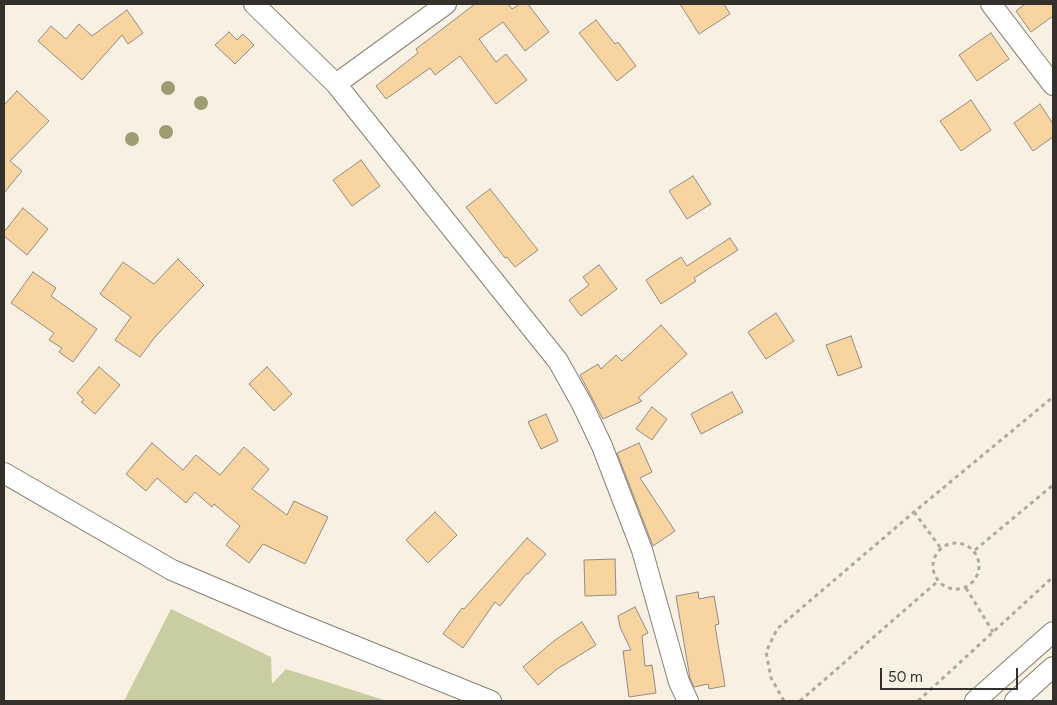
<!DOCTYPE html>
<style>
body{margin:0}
#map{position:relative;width:1057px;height:705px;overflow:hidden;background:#f9f0e4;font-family:Figtree,sans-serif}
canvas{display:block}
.frame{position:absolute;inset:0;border:5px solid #34312c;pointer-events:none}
.scale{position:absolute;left:880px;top:668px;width:138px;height:22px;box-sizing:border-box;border:2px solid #34312c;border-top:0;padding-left:6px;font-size:15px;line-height:18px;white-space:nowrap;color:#34312c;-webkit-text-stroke:4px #f9f0e4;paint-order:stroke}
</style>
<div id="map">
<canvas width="1057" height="705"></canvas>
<div class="frame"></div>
<div class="scale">50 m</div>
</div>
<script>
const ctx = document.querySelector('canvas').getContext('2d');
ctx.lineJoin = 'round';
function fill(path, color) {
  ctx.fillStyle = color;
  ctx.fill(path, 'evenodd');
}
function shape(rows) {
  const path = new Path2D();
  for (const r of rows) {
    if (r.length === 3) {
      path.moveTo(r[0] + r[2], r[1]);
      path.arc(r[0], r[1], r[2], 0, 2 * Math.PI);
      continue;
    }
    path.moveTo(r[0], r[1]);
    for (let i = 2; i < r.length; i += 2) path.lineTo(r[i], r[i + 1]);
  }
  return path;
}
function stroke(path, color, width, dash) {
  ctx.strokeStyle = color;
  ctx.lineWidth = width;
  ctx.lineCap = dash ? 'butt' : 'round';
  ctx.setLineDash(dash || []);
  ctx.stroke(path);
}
fill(shape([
 [171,609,271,657,272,684,286,669,387,701,124,701]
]), '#c8cea1');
const building = shape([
 [475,4,508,4,512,9,520,4,528,4,549,32,525,51,503,22,479,39,496,62,506,54,527,80,496,104,460,56,435,75,430,68,386,99,376,86,418,53,416,49,475,4],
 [680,4,724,4,730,14,699,34,680,4],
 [1025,4,1053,4,1053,16,1031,32,1016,11,1025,4],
 [127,10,143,33,128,44,122,35,82,80,38,41,51,26,66,39,79,24,92,36,127,10],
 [596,20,615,44,618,42,636,66,617,81,579,33,596,20],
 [229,32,237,40,243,34,254,45,235,64,215,45,229,32],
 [991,33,1009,59,977,81,959,55,991,33],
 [17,91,49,121,10,161,22,171,4,193,4,105,17,91],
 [971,100,991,130,961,151,940,121,971,100],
 [1040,104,1053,124,1053,137,1033,151,1014,123,1040,104],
 [361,160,380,186,352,206,333,180,361,160],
 [693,176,711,204,687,219,669,191,693,176],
 [490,189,538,250,515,267,507,257,505,258,466,207,490,189],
 [23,208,48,229,27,255,4,236,4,232,23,208],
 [730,238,738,250,694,278,696,281,661,304,646,280,681,257,687,266,730,238],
 [178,259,204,285,155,337,140,357,115,340,131,317,100,294,123,262,154,284,178,259],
 [599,265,617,289,581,316,569,300,589,285,583,277,599,265],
 [33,272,56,288,51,296,97,329,73,362,59,352,62,348,49,340,54,333,11,303,33,272],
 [776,313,794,341,766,359,748,332,776,313],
 [661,325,687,354,638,398,642,401,603,419,580,375,598,364,601,369,616,355,622,361,661,325],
 [851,336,862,367,838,376,826,345,851,336],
 [99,367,120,385,95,414,81,402,84,400,77,393,99,367],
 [267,367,292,394,274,411,249,384,267,367],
 [732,392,743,412,701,434,691,414,732,392],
 [652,407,667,419,652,440,636,429,652,407],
 [546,414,558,441,541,449,528,422,546,414],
 [152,443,183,470,196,455,220,475,244,447,269,469,252,489,287,515,294,501,328,517,305,564,263,544,249,563,226,545,240,526,214,504,212,507,195,492,186,503,157,478,146,491,126,474,152,443],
 [639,443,652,472,640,478,675,531,653,546,617,453,639,443],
 [435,512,457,535,428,563,406,540,435,512],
 [527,538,546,554,528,574,527,573,500,606,495,602,463,648,443,634,462,608,464,609,527,538],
 [615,559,616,595,585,596,584,560,615,559],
 [698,592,699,599,714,596,719,624,715,625,725,686,709,689,708,684,694,687,690,678,676,596,698,592],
 [635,607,648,633,642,636,645,666,652,665,656,693,629,697,623,651,631,650,620,627,618,616,635,607],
 [582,622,596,645,557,669,538,685,523,667,555,640,582,622]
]);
fill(building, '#f8d4a1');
stroke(building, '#948c81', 1);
const minor = shape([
 [254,4,336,84,558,361,582,404,602,446,642,550,679,682,688,701],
 [991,4,1053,85],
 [336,84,446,4],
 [4,473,172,570,290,620,491,701],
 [975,701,1053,632],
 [1015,701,1053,667]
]);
stroke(minor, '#888176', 22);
stroke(shape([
 [914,512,940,547],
 [956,566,23],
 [975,550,1053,485],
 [966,588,993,632],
 [784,701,771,678,766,652,777,629,914,512,1053,397],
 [800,701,937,582],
 [918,701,1053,577]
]), '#afa99f', 3, [4, 4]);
stroke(minor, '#fff', 20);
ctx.fillStyle = '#9d9c73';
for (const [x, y] of [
 [168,88],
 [201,103],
 [166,132],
 [132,139]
]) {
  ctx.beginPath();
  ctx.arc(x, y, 7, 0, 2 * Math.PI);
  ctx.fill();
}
</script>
